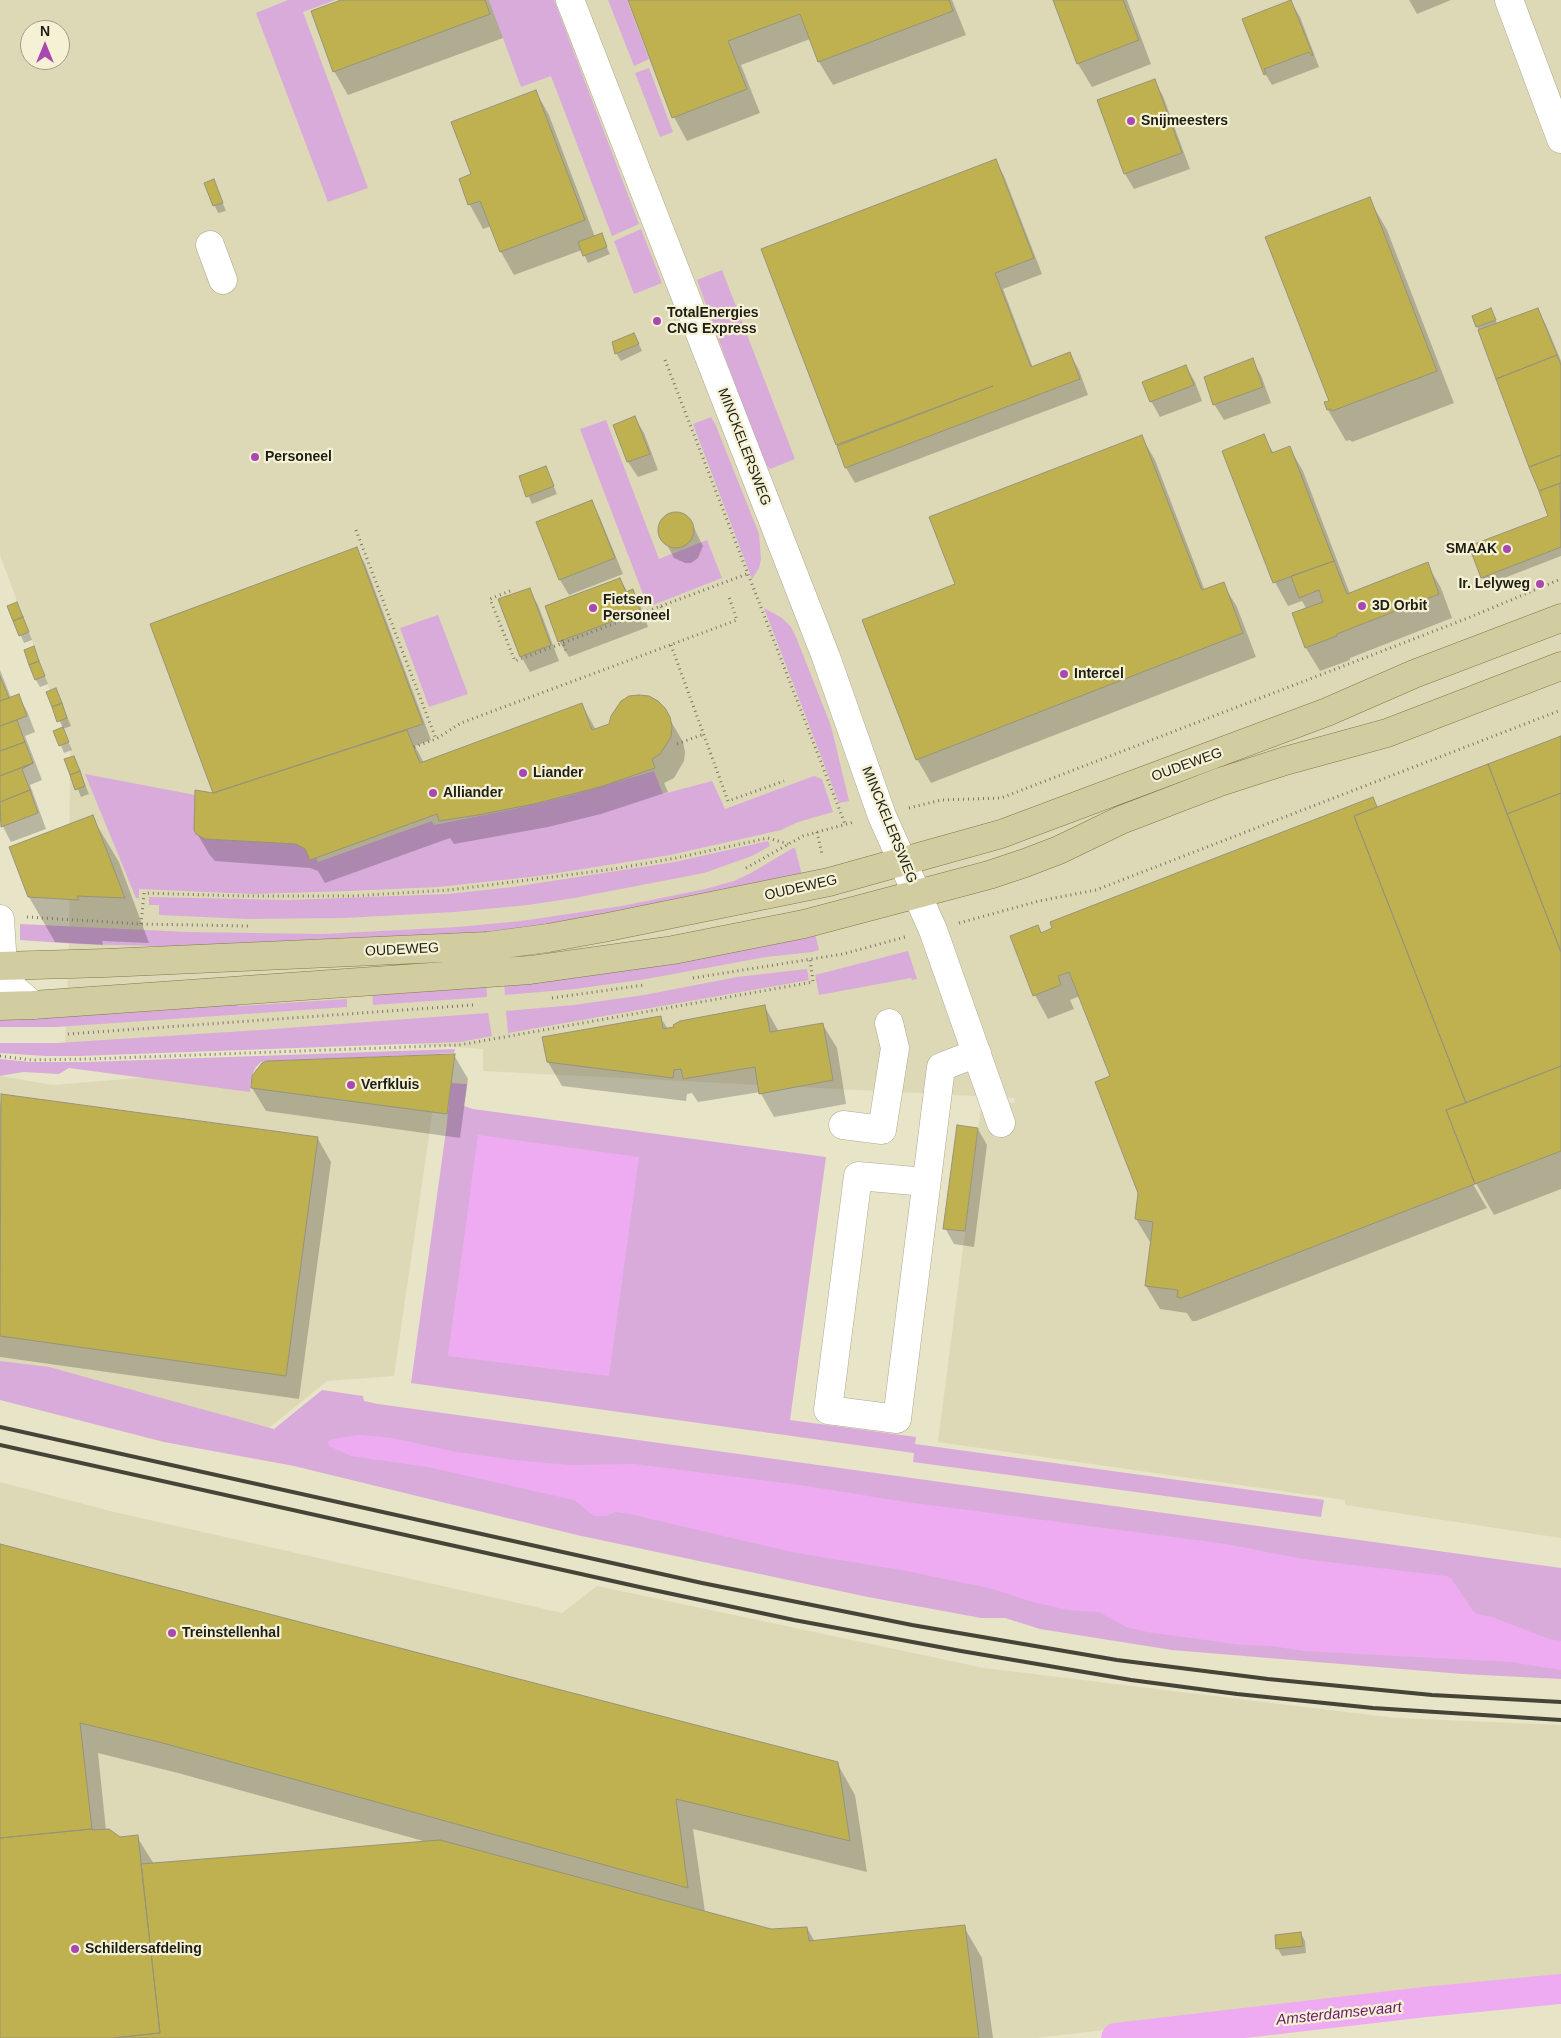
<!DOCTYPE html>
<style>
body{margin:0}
#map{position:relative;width:1561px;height:2038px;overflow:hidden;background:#e7e4c8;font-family:Helvetica,sans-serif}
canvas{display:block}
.north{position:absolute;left:20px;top:20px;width:50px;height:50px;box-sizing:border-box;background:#f4f1d5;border:1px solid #9f9d88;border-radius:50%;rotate:0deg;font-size:14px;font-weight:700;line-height:20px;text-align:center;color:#1f1e14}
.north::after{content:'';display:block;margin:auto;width:18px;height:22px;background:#aa48af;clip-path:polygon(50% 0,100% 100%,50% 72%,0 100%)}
</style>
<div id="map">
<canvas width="1561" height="2038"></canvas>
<div class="north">N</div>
</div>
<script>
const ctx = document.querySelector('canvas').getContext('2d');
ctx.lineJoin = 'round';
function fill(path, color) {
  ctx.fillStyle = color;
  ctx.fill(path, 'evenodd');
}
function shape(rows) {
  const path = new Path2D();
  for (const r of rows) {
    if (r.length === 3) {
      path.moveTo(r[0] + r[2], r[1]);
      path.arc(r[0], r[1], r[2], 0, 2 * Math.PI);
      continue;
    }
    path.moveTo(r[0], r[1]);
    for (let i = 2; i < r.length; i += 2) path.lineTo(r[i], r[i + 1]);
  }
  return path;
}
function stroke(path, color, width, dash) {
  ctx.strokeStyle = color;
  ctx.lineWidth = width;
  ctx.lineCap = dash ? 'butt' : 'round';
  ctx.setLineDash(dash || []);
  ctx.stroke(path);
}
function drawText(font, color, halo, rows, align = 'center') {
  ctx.font = font + ' Helvetica,sans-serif';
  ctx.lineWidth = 4.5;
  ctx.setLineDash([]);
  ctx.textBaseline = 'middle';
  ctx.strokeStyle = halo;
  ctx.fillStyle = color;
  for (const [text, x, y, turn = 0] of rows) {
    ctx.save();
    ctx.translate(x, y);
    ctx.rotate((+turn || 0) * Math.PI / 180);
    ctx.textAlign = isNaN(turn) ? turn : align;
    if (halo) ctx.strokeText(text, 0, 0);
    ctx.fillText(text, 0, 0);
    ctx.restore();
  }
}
fill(shape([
 [0,0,1561,0,1561,1538,1345,1505,1345,1500,938,1442,982,1101,1015,1103,1014,1098,483,1071,483,1049,381,1042,65,1048,69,945,70,744,0,555],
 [30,30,60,30,60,60,30,60],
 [441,1053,394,1376,327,1381,253,1441,0,1385,0,1076,53,1085],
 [0,1482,114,1512,562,1613,597,1586,984,1668,1395,1718,1561,1725,1561,1976,1036,2038,0,2038]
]), '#ddd8b6');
fill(shape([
 [288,0,335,0,303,12,368,188,328,202,256,13],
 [489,0,554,0,639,224,612,236,551,76,521,87],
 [608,0,627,0,649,59,634,66],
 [649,68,673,132,660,137,635,73],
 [641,229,662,283,634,294,614,241],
 [722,270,795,459,770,469,763,461,697,280],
 [711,417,716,426,759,534,761,559,759,568,752,579,693,424],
 [606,420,659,559,707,540,722,578,648,607,580,429],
 [764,608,782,618,791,627,796,637,831,726,849,801,839,803],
 [438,615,468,694,429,707,400,628],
 [654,771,663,794,712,781,725,809,814,776,822,779,833,812,798,822,781,830,670,855,539,876,438,887,349,891,252,894,139,889,139,898,136,898,85,774,211,798,310,841,318,862,432,821,434,825,514,809,565,797],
 [768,841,770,846,752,856,704,873,574,898,528,905,454,912,345,918,247,919,159,915,159,905,149,905,149,897,290,900,448,894,513,887,675,862],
 [793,848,795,848,803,879,725,897,494,933,196,947,78,944,20,940,20,924,187,932,323,934,458,927,521,921,622,906,705,889,734,881,751,873],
 [814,929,819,950,812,952,766,957,646,979,575,989,505,995,504,980],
 [908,951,917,979,912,980,911,978,819,995,815,975],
 [807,969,809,980,508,1033,506,1011,574,1005,644,995,737,977],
 [486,981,487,997,373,1005,372,986],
 [226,997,239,1006,347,999,347,1007,56,1027,0,1027,0,1015],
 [488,1013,492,1036,460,1042,79,1056,45,1056,0,1053,0,1043,57,1043,260,1030],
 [455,1049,454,1053,261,1062,255,1068,251,1078,250,1092,69,1068,59,1074,23,1072,0,1076,0,1059,30,1062,88,1062],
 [451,1083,467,1084,464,1106,473,1109,826,1157,790,1420,916,1437,915,1444,1324,1500,1321,1517,913,1462,914,1453,411,1383,446,1131],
 [0,1361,49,1367,274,1429,322,1390,363,1396,364,1401,378,1404,1561,1568,1561,1679,1462,1674,1172,1650,1040,1629,1005,1618,981,1618,868,1597,577,1535,294,1466,164,1442,0,1400]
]), '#d9abda');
fill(shape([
 [478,1135,639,1157,609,1376,448,1356],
 [360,1435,392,1438,457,1452,515,1460,569,1465,635,1464,807,1486,899,1501,1226,1544,1303,1559,1446,1576,1451,1578,1473,1611,1477,1614,1492,1617,1549,1639,1561,1641,1561,1670,1511,1662,1304,1651,1271,1646,1241,1645,1147,1632,1126,1627,1099,1612,1068,1610,1029,1601,993,1589,901,1570,796,1553,630,1514,615,1512,606,1516,594,1516,574,1500,427,1467,351,1456,329,1446,328,1442,332,1439]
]), '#efabf1');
fill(shape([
 [344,0,489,0,503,38,348,95,334,71],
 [629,0,952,0,966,35,833,85,819,62,810,39,741,65,760,113,687,141,674,117],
 [1054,0,1127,0,1151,64,1092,87,1078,64],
 [1409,0,1451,0,1417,14],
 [1291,2,1300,17,1319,67,1272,85,1263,70],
 [1154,80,1163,96,1190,169,1134,189,1125,174,1098,101],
 [536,92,549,115,595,237,601,235,610,254,588,263,582,250,514,275,501,252,491,226,483,229,470,205,460,180,472,175],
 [995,160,1004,176,1042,274,1003,289,1033,368,1070,354,1079,370,1088,395,855,483,846,468,837,444],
 [213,180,226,211,218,213,205,183],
 [1369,199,1387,230,1454,403,1352,442,1350,440,1346,441,1328,410],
 [1537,309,1546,325,1561,361,1561,556,1486,585,1482,577,1550,516,1473,316,1495,317,1497,324],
 [638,342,642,351,621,361,616,353],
 [1252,360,1261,375,1271,403,1224,420,1214,404],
 [1186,366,1195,382,1202,401,1160,417,1151,401],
 [635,418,644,433,658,470,638,477,628,462,615,426],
 [1141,436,1155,460,1205,591,1223,584,1237,607,1256,657,931,783,917,759,956,584],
 [1263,436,1274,454,1289,447,1303,471,1350,594,1427,564,1441,588,1452,618,1350,658,1350,660,1320,671,1306,648,1294,614,1306,608,1302,601,1288,606,1275,582],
 [545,467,557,494,532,504,520,477],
 [591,502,600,518,623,574,569,595,560,580,538,523],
 [677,513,689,518,703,546,698,558,691,563,685,563,674,558,659,530,664,518,670,514],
 [356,548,365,564,431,740,415,746,424,763,582,705,596,730,610,725,616,708,629,698,664,709,683,742,685,752,684,761,674,778,664,783,668,792,601,814,548,827,454,844,450,838,325,883,318,871,310,868,215,861,209,854,195,830,214,793,152,624],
 [620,579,628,593,632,591,641,607,648,627,569,657,559,641],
 [529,590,538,605,559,661,530,672,521,656],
 [17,604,32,640,24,643,9,607],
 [33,647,48,684,40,687,36,680],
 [0,670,11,698,18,696,27,711,35,732,25,736,42,780,30,785,46,829,11,842,0,821],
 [56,689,71,726,63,729,72,750,64,753,55,731,63,729,47,692],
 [1561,737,1561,1189,1494,1215,1473,1178,1470,1179,1487,1208,1196,1321,1192,1321,1187,1313,1160,1309,1146,1286,1152,1243,1150,1242,1136,1219,1139,1193,1111,1076,1080,996,1070,1000,1074,1009,1048,1019,1035,995,1037,926,1041,934,1373,799,1378,808],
 [74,757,89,794,81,797,66,760],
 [92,817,119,862,149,943,102,941,103,945,55,942,29,897],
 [765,1007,779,1032,823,1025,837,1048,846,1104,774,1117,760,1092,698,1102,692,1093,687,1094,686,1101,562,1086,548,1062,660,1017,668,1029],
 [454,1055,468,1079,460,1138,266,1111,252,1088],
 [2,1095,318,1139,331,1162,299,1399,0,1357,0,1106],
 [978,1129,987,1145,974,1247,954,1244,945,1228],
 [0,1545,837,1763,855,1795,867,1872,693,1829,705,1912,771,1930,807,1928,815,1942,964,1927,982,1958,993,2038,0,2038],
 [98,1753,178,1773,427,1842,154,1864,137,1837,119,1838,106,1830],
 [1301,1934,1305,1941,1306,1953,1282,1956,1278,1949]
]), '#0003');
stroke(shape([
 [1116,2038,1425,2002,1561,1989]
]), '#efabf1', 30);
const building = shape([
 [341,0,485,0,490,14,333,72,311,11,341,0],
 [628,0,949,0,953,11,818,62,800,14,728,41,747,89,672,118,628,0],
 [1053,0,1123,0,1139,40,1077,64,1053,0],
 [1291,0,1313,55,1312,56,1309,52,1264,69,1266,74,1264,75,1242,19,1291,0],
 [1155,79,1182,153,1124,174,1097,100,1155,79],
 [536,90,585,220,500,252,480,201,468,205,459,179,471,174,451,122,536,90],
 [996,159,1034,258,995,273,1031,367,1070,352,1080,379,845,468,837,446,993,386,836,445,761,249,996,159],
 [214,179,223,203,213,206,204,183,214,179],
 [1370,197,1437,371,1332,411,1331,409,1327,410,1324,402,1329,401,1265,237,1370,197],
 [602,233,607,247,583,256,578,242,602,233],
 [1491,308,1496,320,1476,327,1472,316,1491,308],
 [1538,308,1557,355,1496,379,1478,330,1538,308],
 [634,333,639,344,615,354,612,342,634,333],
 [1557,355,1561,365,1561,455,1529,467,1496,379,1557,355],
 [1253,358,1263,387,1213,405,1204,377,1253,358],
 [1186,365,1194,385,1150,402,1142,382,1186,365],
 [635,416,650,454,627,462,613,425,635,416],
 [1264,434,1272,453,1290,446,1334,561,1273,583,1222,451,1264,434],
 [1142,435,1202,590,1224,582,1243,633,916,760,862,620,955,584,929,517,1142,435],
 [1561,455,1561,483,1539,491,1529,467,1561,455],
 [546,466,554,486,526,497,519,476,546,466],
 [1560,483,1561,547,1481,578,1469,546,1548,516,1539,491,1560,483],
 [592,500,615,558,559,580,536,522,592,500],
 [676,530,18],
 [357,547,423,724,213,793,150,624,357,547],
 [1334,561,1347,594,1428,562,1439,594,1337,634,1337,636,1305,648,1292,613,1323,602,1319,590,1299,598,1291,576,1334,561],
 [620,578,626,592,633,589,640,611,558,642,545,606,620,578],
 [530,588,551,645,520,657,498,599,530,588],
 [17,602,23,617,13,621,7,606,17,602],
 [23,617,29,632,19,636,13,621,23,617],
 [34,646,39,661,29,665,24,650,34,646],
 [39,661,45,676,35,680,29,665,39,661],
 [0,676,9,698,0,701,0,676],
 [56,688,62,703,52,707,46,692,56,688],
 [19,694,27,716,0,726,0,701,19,694],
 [639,695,649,696,658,701,665,708,670,717,672,727,671,737,660,754,652,759,655,768,603,786,534,804,478,815,439,821,437,814,310,860,305,849,296,844,205,839,196,834,194,830,195,790,213,793,407,730,420,763,582,703,592,730,609,724,611,716,621,701,629,696,639,695],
 [62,703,67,718,57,722,52,707,62,703],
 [17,720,25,742,0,751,0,726,17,720],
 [63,727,69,742,59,746,53,731,63,727],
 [1561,736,1561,793,1507,814,1488,764,1561,736],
 [25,742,33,763,0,776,0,751,25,742],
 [74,756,80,771,70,775,64,759,74,756],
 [33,763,22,769,30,790,0,802,0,776,33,763],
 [1488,764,1561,952,1561,1066,1466,1103,1354,816,1488,764],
 [80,771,85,786,75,790,70,775,80,771],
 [30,790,38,813,1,827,0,802,30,790],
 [1561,793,1561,952,1507,814,1561,793],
 [1373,797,1377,807,1354,816,1466,1103,1446,1110,1475,1184,1181,1298,1177,1297,1178,1290,1145,1286,1153,1222,1135,1219,1138,1193,1095,1082,1110,1076,1069,972,1058,976,1061,985,1033,996,1010,936,1038,925,1041,933,1052,928,1050,922,1373,797],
 [93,815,125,898,77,896,79,900,28,897,9,847,93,815],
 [765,1005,770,1032,823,1023,833,1080,759,1094,755,1067,683,1079,681,1069,674,1070,673,1078,547,1062,542,1037,661,1016,663,1029,674,1027,673,1025,680,1021,765,1005],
 [455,1054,447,1114,251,1088,252,1076,262,1063,267,1061,455,1054],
 [1561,1066,1561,1151,1475,1184,1446,1110,1561,1066],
 [1,1094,318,1137,286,1376,0,1336,1,1094],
 [957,1125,978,1128,965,1231,943,1229,957,1125],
 [0,1544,838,1762,850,1841,676,1799,688,1888,159,1742,80,1723,92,1829,0,1838,0,1544],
 [92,1829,92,1830,109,1829,120,1837,138,1835,160,2033,113,2038,0,2038,0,1838,92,1829],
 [440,1840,771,1929,807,1927,809,1941,965,1925,979,2038,113,2038,160,2033,141,1864,440,1840],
 [1301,1932,1303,1946,1276,1949,1275,1935,1301,1932]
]);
fill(building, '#bfb14f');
stroke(building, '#97947b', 1);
const minor = shape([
 [570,0,826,657,882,816,933,930,1001,1123],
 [1509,0,1561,139],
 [210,245,223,280],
 [0,919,3,966,14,989,33,1005],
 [843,1125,882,1130,895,1048,889,1023],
 [926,1182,858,1176,828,1410,897,1419,941,1067,977,1053]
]);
const major = shape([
 [0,966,106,963,488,946,548,938,608,927,829,882,1001,834,1327,712,1414,674,1561,618],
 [0,1006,33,1005,530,970,673,950,804,924,989,875,1025,863,1059,850,1121,820,1220,782,1285,761,1387,733,1561,666]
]);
stroke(minor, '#aca88e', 29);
stroke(major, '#807947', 29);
stroke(shape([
 [665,360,845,824],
 [356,530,436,739],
 [510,591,490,599,515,661,661,606,666,620],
 [661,606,747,574],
 [562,640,567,654],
 [671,645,728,801,784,781],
 [677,744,704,734],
 [414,747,436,739,461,723,737,620,729,597],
 [909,808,941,800,1001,798,1468,618,1561,579],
 [817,832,822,854],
 [746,868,803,836,854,822],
 [27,917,141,924,248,926],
 [959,923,1039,901,1096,890,1561,710],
 [141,924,144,893,242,896,352,896,449,890,614,869,676,858,768,838,788,844],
 [693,978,843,954,905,937],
 [552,998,644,985],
 [68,1034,473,1005],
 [0,1056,31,1060,89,1059,459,1045,813,982,810,959]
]), '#7a7866', 3, [1, 4]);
stroke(minor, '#fff', 28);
stroke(major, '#d2cca1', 28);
stroke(shape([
 [0,1427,702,1583,912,1625,1117,1660,1268,1679,1432,1695,1561,1702],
 [0,1445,644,1588,794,1620,961,1651,1131,1680,1237,1694,1373,1708,1561,1720]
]), '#454437', 4);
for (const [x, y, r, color] of [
 [1131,121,5,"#aa48af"],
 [657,321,5,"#aa48af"],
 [255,457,5,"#aa48af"],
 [1507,549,5,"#aa48af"],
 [1540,584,5,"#aa48af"],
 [1362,606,5,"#aa48af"],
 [593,608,5,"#aa48af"],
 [1064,674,5,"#aa48af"],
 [523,773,5,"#aa48af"],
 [433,793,5,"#aa48af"],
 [351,1085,5,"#aa48af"],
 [172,1633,5,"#aa48af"],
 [75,1949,5,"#aa48af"]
]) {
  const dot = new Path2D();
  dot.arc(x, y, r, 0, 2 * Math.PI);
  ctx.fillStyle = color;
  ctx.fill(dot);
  stroke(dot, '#f4f1d5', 2);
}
drawText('bold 14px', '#1f1e14', '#f4f1d5', [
 ["Snijmeesters",1141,121],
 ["TotalEnergies",667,313],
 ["CNG Express",667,329],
 ["Personeel",265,457],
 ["SMAAK",1497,549,"right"],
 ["Ir. Lelyweg",1530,584,"right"],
 ["Fietsen",603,600],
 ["Personeel",603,616],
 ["3D Orbit",1372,606],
 ["Intercel",1074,674],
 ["Liander",533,773],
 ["Alliander",443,793],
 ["Verfkluis",361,1085],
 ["Treinstellenhal",182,1633],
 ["Schildersafdeling",85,1949]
], 'left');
drawText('14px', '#1f1e14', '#f4f1d5', [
 ["MINCKELERSWEG",744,447,69],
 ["OUDEWEG",1187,765,-20],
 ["MINCKELERSWEG",889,825,68],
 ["OUDEWEG",801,888,-13],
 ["OUDEWEG",402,950,-3]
]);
drawText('italic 15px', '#6a1b6e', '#f4f1d5', [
 ["Amsterdamsevaart",1339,2014,-6]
]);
</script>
